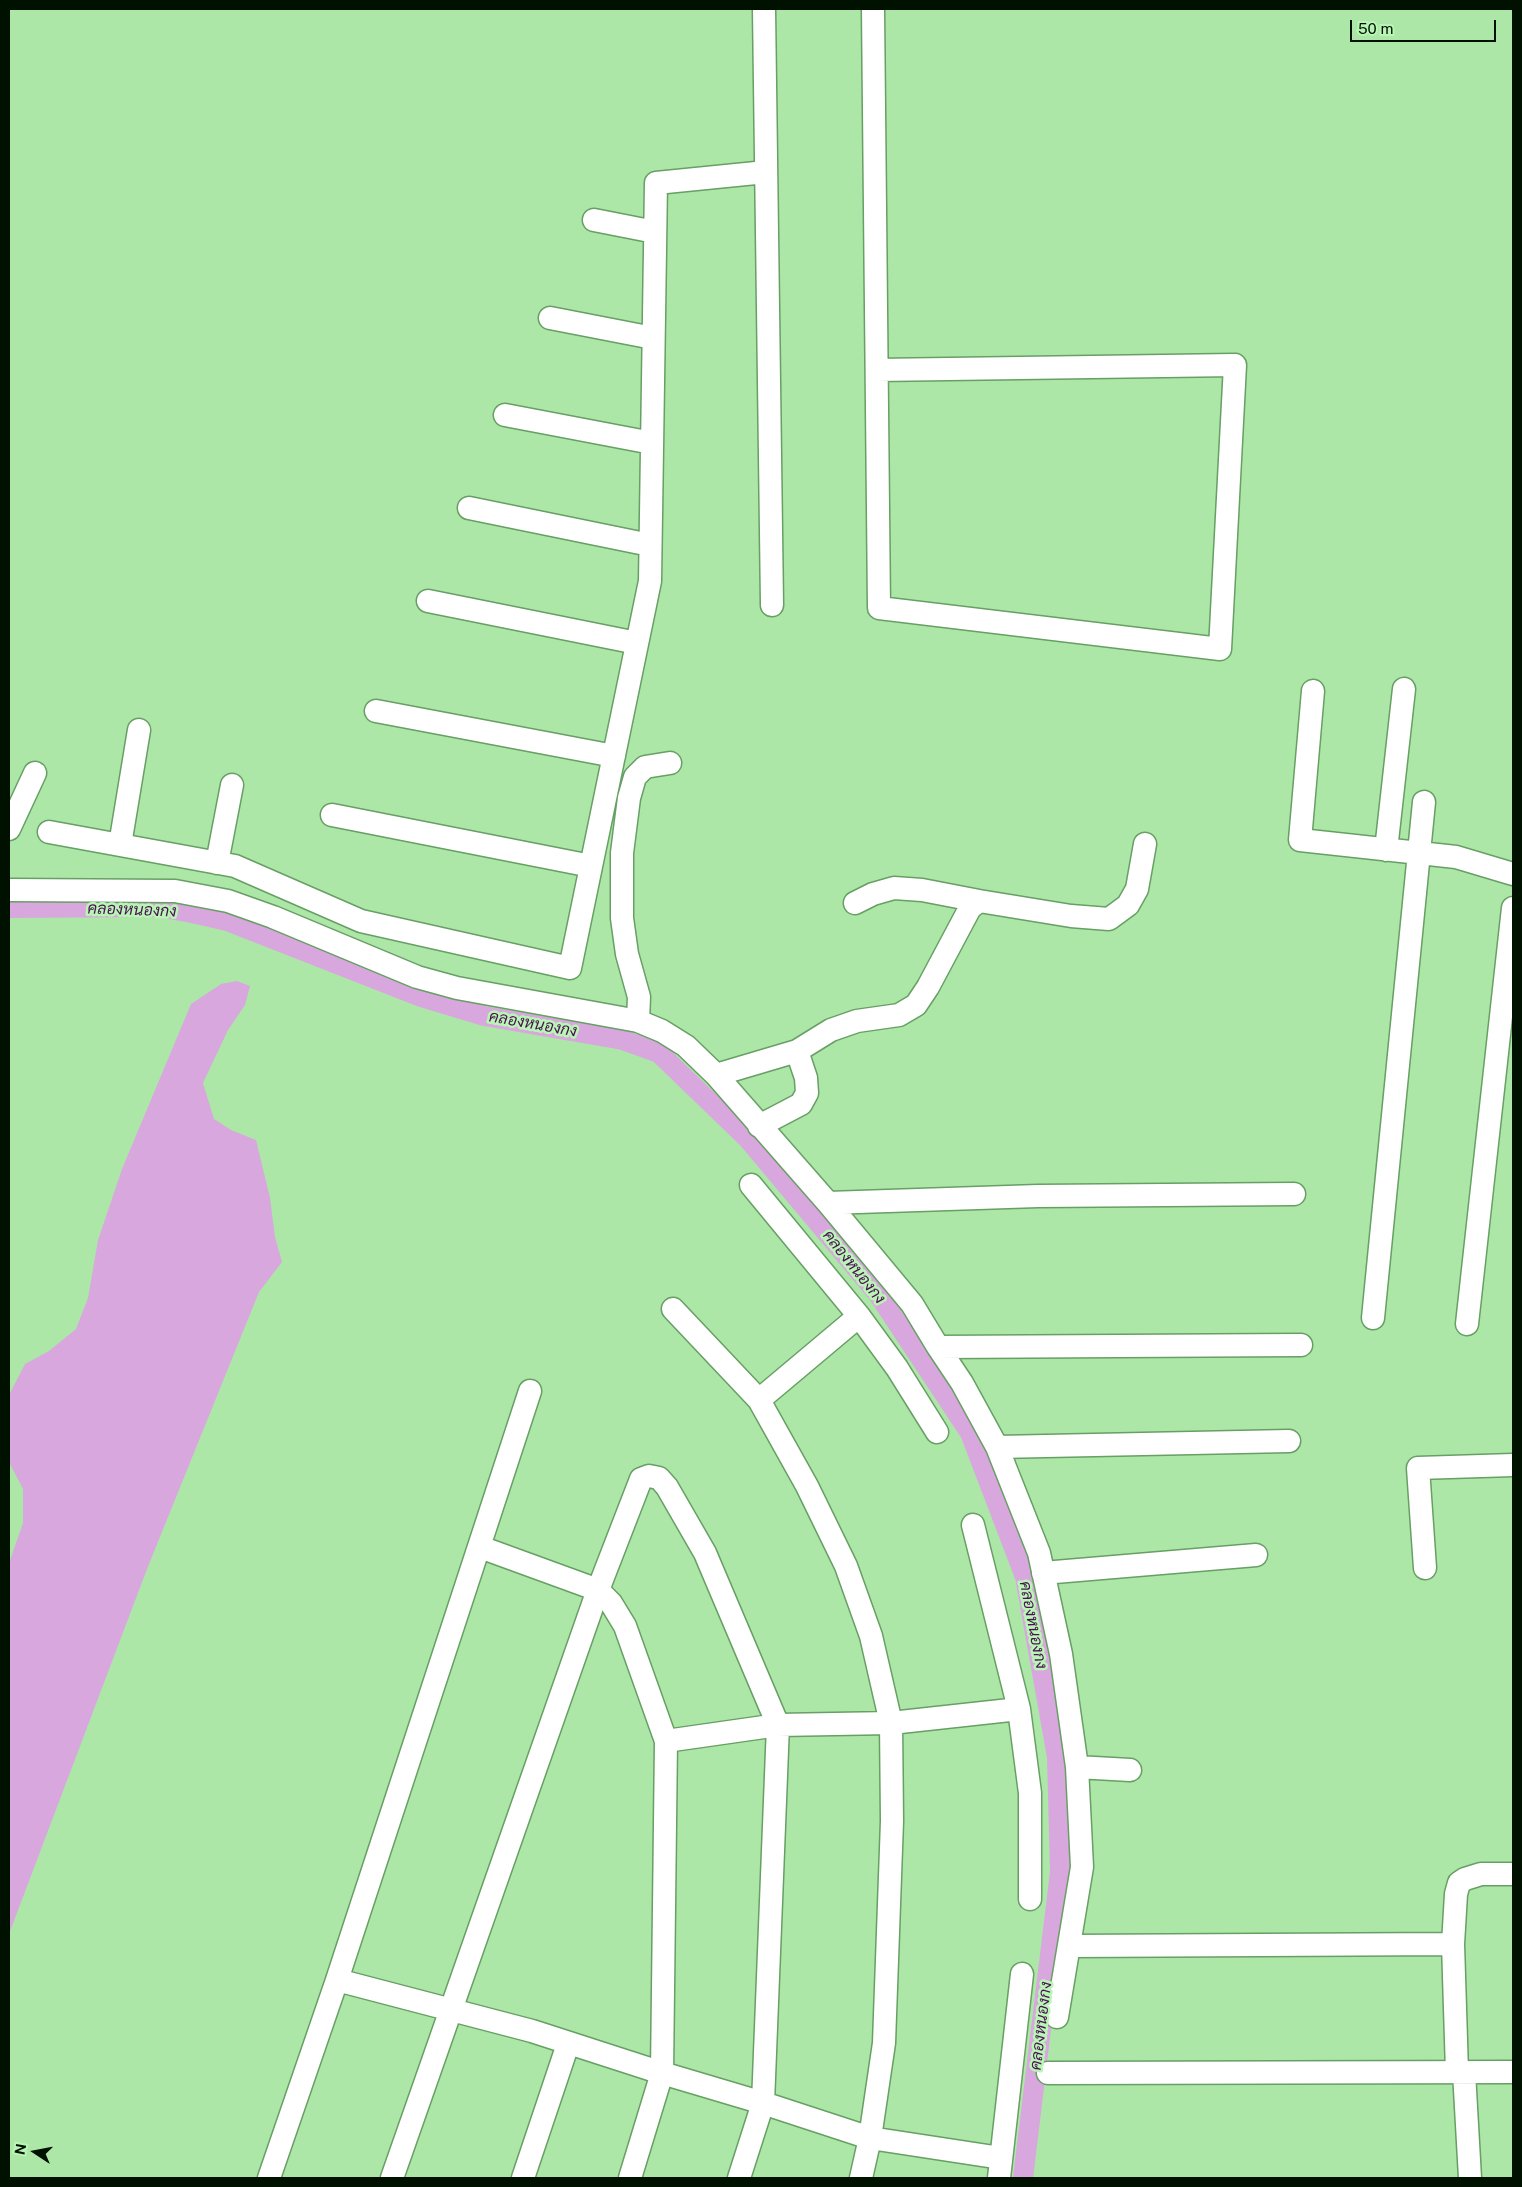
<!DOCTYPE html>
<meta charset="utf-8">
<style>
body{margin:0}
#map{position:relative;width:1522px;height:2187px;overflow:hidden;background:#ade7a8;font-family:"Public Sans",sans-serif}
canvas{display:block}
.frame{position:absolute;inset:0;border:10px solid #010;pointer-events:none}
.north{position:absolute;left:10px;top:2127px;width:50px;height:50px;-webkit-text-stroke:4px #b9f5b5;paint-order:stroke;rotate:281deg;font-size:14px;font-weight:700;line-height:20px;text-align:center;color:#010}
.north::after{content:'';display:block;margin:auto;width:18px;height:22px;background:#010;clip-path:polygon(50% 0,100% 100%,50% 72%,0 100%)}
.scale{position:absolute;left:1350px;top:20px;width:146px;height:22px;box-sizing:border-box;border:2px solid #010;border-top:0;padding-left:6px;font-size:15px;line-height:18px;white-space:nowrap;color:#010;-webkit-text-stroke:4px #b9f5b5;paint-order:stroke}
</style>
<div id="map">
<canvas width="1522" height="2187"></canvas>
<div class="frame"></div>
<div class="north">N</div>
<div class="scale">50 m</div>
</div>
<script>
const ctx = document.querySelector('canvas').getContext('2d');
ctx.lineJoin = 'round';
function fill(path, color) {
  ctx.fillStyle = color;
  ctx.fill(path, 'evenodd');
}
function shape(rows) {
  const path = new Path2D();
  for (const r of rows) {
    path.moveTo(r[0], r[1]);
    for (let i = 2; i < r.length; i += 2) path.lineTo(r[i], r[i + 1]);
  }
  return path;
}
function stroke(path, color, width, dash) {
  ctx.strokeStyle = color;
  ctx.lineWidth = width;
  ctx.lineCap = dash ? 'butt' : 'round';
  ctx.setLineDash(dash || []);
  ctx.stroke(path);
}
function drawText(font, color, halo, rows, align = 'center') {
  ctx.font = font + ' "Public Sans",Sarabun,sans-serif';
  ctx.lineWidth = 5;
  ctx.setLineDash([]);
  ctx.textBaseline = 'middle';
  ctx.strokeStyle = halo;
  ctx.fillStyle = color;
  for (const [text, x, y, turn = 0] of rows) {
    ctx.save();
    ctx.translate(x, y);
    ctx.rotate((+turn || 0) * Math.PI / 180);
    ctx.textAlign = isNaN(turn) ? turn : align;
    if (halo) ctx.strokeText(text, 0, 0);
    ctx.fillText(text, 0, 0);
    ctx.restore();
  }
}
fill(shape([
 [237,981,250,986,245,1005,228,1030,203,1083,214,1119,231,1130,256,1140,270,1198,275,1237,282,1262,259,1292,147,1569,9,1934,9,1563,23,1523,23,1489,9,1462,9,1395,25,1364,49,1351,76,1329,88,1298,98,1240,122,1169,191,1004,221,984]
]), '#d8a7de');
stroke(shape([
 [9,908,157,907,192,913,227,921,421,997,484,1016,623,1040,659,1053,748,1139,878,1294,970,1433,1025,1577,1057,1757,1060,1872,1023,2178]
]), '#d8a7de', 20);
const minor = shape([
 [764,9,772,605],
 [873,9,879,608,1220,649,1235,365,877,370],
 [594,220,655,232],
 [550,318,653,338],
 [505,415,652,443],
 [469,508,650,545],
 [428,601,637,643],
 [1313,691,1300,840,1456,857,1513,874],
 [376,711,614,756],
 [332,815,591,866],
 [9,829,35,773],
 [49,832,235,866,361,921,570,968,650,581,656,183,766,172],
 [120,845,139,730],
 [1386,850,1404,689],
 [217,863,232,785],
 [9,890,175,891,228,901,273,917,417,977,457,988,638,1021,662,1031,686,1046,716,1075,828,1203,912,1304,938,1347,962,1383,997,1447,1039,1553,1061,1654,1077,1767,1082,1867,1057,2017],
 [855,903,873,894,894,888,922,890,979,901],
 [638,1021,639,997,627,954,622,918,622,853,629,798,635,777,645,767,670,763],
 [716,1075,797,1051,831,1030,857,1021,899,1015,916,1005,928,987,970,908,979,901,1071,916,1109,919,1128,905,1137,889,1145,844],
 [759,1126,801,1104,807,1093,806,1078,797,1051],
 [751,1185,859,1316,897,1368,937,1432],
 [828,1203,1038,1196,1294,1194],
 [673,1309,759,1400,807,1486,846,1566,871,1636,891,1723,892,1821,884,2043,870,2138,861,2178],
 [1373,1318,1424,802],
 [1467,1324,1513,908],
 [938,1347,1301,1345],
 [759,1400,859,1316],
 [997,1447,1289,1441],
 [973,1525,1019,1709,1030,1793,1030,1899],
 [480,1547,598,1590,611,1603,625,1626,666,1741,662,2073,630,2178],
 [1425,1568,1418,1468,1513,1465],
 [1043,1573,1256,1555],
 [666,1741,778,1725,891,1723,1019,1709],
 [1077,1767,1130,1770],
 [1069,1946,1453,1944],
 [337,1980,532,2031,662,2073,763,2103,870,2138,1001,2158],
 [1457,2072,1453,1944,1456,1894,1459,1883,1465,1879,1481,1874,1513,1874],
 [1464,2072,1470,2178],
 [1048,2073,1513,2072],
 [269,2178,337,1980,530,1391],
 [392,2178,598,1590,641,1479,649,1476,659,1478,667,1487,705,1553,778,1725,763,2103,739,2178],
 [523,2178,568,2044],
 [999,2178,1022,1974]
]);
stroke(minor, '#679f64', 25);
stroke(minor, '#fff', 22);
drawText('italic 16px', '#4c1054', '#b9f5b5', [
 ["คลองหนองกง",132,910,2],
 ["คลองหนองกง",533,1024,10],
 ["คลองหนองกง",854,1267,51],
 ["คลองหนองกง",1033,1625,79],
 ["คลองหนองกง",1041,2026,-83]
]);
</script>
